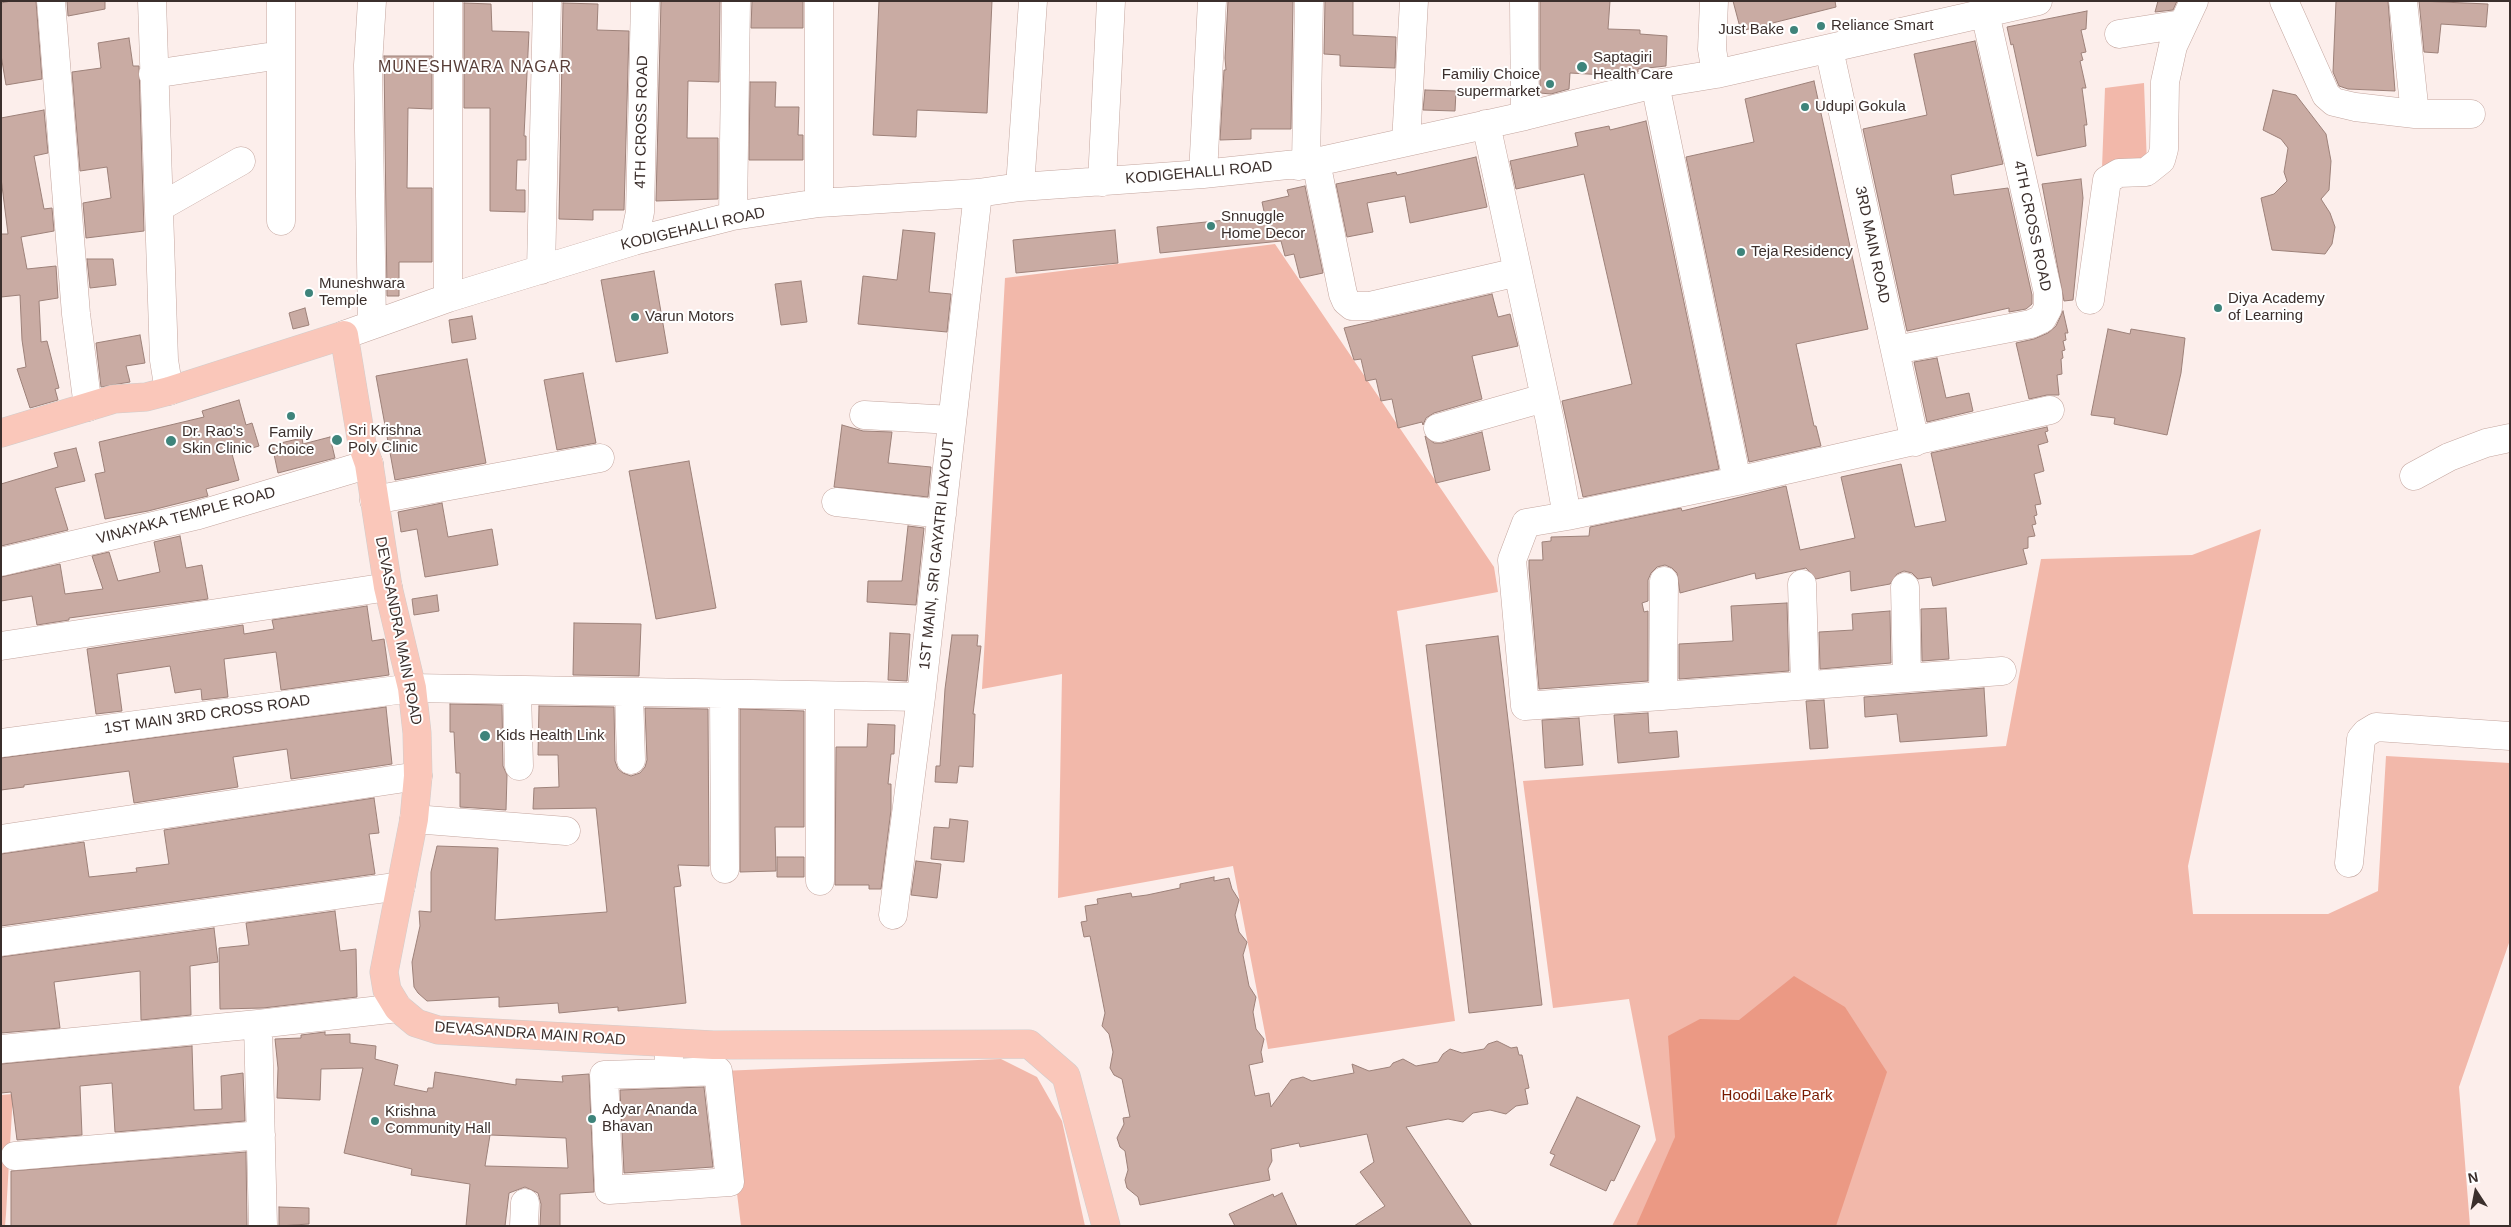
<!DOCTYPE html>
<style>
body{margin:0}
#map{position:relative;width:2511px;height:1227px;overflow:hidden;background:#fceeeb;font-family:Arial,sans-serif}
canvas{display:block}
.frame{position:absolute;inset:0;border:2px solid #3b2f2c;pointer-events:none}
.north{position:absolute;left:2451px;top:1167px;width:50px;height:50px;-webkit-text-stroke:4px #fff;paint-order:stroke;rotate:349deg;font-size:14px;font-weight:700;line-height:20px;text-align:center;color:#3b2f2c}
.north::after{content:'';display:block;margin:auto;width:18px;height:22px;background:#3b2f2c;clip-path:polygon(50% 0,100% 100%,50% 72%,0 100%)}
</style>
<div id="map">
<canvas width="2511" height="1227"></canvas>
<div class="frame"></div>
<div class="north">N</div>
</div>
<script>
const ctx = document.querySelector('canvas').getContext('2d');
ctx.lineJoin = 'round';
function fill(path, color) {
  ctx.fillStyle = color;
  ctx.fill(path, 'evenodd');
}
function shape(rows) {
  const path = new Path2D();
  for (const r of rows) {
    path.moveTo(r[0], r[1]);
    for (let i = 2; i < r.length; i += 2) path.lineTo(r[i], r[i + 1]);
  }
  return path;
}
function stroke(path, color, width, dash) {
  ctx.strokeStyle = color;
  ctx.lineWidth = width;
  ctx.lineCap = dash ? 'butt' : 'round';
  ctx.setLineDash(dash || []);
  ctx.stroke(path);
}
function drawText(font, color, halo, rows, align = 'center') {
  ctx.font = font + ' Arial,sans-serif';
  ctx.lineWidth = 4;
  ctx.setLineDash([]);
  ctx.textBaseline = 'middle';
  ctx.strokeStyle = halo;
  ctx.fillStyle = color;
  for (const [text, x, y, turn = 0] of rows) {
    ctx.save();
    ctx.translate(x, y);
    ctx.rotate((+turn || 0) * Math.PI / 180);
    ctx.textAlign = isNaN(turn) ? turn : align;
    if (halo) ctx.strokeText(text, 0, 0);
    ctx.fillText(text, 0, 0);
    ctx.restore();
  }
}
fill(shape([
 [2144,83,2147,165,2102,168,2105,88],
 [1275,244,1494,567,1498,592,1397,611,1455,1021,1268,1049,1233,866,1058,898,1062,674,982,689,1005,278],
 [2261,529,2188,866,2193,914,2328,914,2378,891,2386,756,2510,763,2510,940,2459,1087,2470,1226,1612,1226,1656,1140,1629,999,1553,1008,1523,781,2006,746,2041,559,2192,555],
 [1001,1059,1037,1077,1062,1121,1085,1226,741,1226,722,1071],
 [13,1094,6,1214,5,1226,1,1226,1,1095]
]), '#f2b8aa');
fill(shape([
 [1794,976,1845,1007,1887,1072,1836,1226,1636,1226,1675,1137,1668,1036,1700,1019,1739,1020]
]), '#eb9984');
const building = shape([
 [11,1,36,1,42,79,6,85,1,55,1,3,11,1],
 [67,1,105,1,105,9,68,16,67,1],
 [661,1,720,1,719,82,688,81,687,138,718,138,718,199,656,201,661,1],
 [752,1,803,1,803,28,751,28,752,1],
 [879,1,992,1,987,113,917,110,916,137,873,135,879,1],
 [1228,1,1293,1,1291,129,1251,129,1251,139,1220,140,1224,70,1226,70,1225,58,1228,1],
 [1325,1,1353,1,1353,35,1396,37,1395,68,1340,66,1340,55,1324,54,1325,1],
 [1540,1,1610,1,1608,29,1640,30,1640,34,1667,36,1666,66,1638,69,1638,72,1623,76,1570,73,1569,89,1551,94,1540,93,1540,1],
 [1733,1,1835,1,1836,7,1741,31,1733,1],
 [2158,1,2177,1,2173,10,2155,12,2158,1],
 [2336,1,2388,1,2395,91,2348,89,2339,86,2333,72,2336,1],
 [2419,1,2488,4,2486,27,2441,24,2438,53,2424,52,2419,1],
 [464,3,491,4,492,31,529,32,524,136,526,136,526,160,517,160,516,190,525,190,525,212,490,211,490,108,464,108,464,3],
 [563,3,598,4,597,30,629,31,624,210,593,210,593,220,559,219,563,3],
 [2087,11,2086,29,2081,30,2086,52,2081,53,2083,60,2080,61,2086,88,2082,88,2087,125,2084,125,2086,146,2037,156,2013,44,2011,45,2007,27,2087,11],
 [129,38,133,66,139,66,144,231,86,238,83,203,111,198,107,167,80,171,72,72,101,68,98,43,129,38],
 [1975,41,2003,164,1951,175,1954,195,2008,188,2032,295,2032,304,2026,309,2009,312,2009,308,1907,331,1863,129,1927,115,1914,54,1975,41],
 [384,56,432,56,432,109,408,108,407,188,432,188,432,262,399,262,399,296,387,296,384,56],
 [1814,81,1868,329,1796,344,1814,426,1816,426,1821,446,1749,462,1686,157,1754,142,1745,99,1814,81],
 [750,82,776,82,775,107,799,107,798,135,803,135,803,160,749,160,750,82],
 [1425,90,1456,91,1455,111,1423,110,1425,90],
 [2273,90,2296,95,2326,134,2331,161,2329,190,2321,199,2330,213,2335,227,2332,244,2325,254,2272,250,2261,198,2274,194,2287,181,2284,172,2288,148,2281,139,2263,130,2273,90],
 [44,110,48,153,34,156,44,209,52,208,54,231,21,237,27,269,56,266,58,298,39,301,41,342,47,341,59,388,55,389,58,400,30,408,17,369,26,367,22,340,20,295,1,297,1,234,8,234,1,178,1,118,44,110],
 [1646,121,1719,469,1583,497,1562,401,1632,384,1584,174,1516,189,1510,161,1578,146,1575,133,1609,126,1610,130,1646,121],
 [1476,157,1487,207,1410,223,1405,196,1367,203,1373,232,1347,237,1336,184,1396,172,1397,175,1476,157],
 [2081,179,2083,198,2073,300,2064,301,2042,184,2081,179],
 [1305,186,1323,273,1300,278,1294,254,1285,256,1281,241,1160,253,1157,227,1265,216,1262,202,1289,196,1287,190,1305,186],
 [903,230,935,233,929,292,951,294,947,332,858,324,863,276,897,280,903,230],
 [1115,230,1118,263,1016,273,1013,240,1115,230],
 [87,259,113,259,116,285,90,288,87,259],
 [654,271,668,353,616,362,601,280,654,271],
 [801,281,807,322,781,325,775,284,801,281],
 [1492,294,1498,317,1510,314,1518,346,1472,356,1482,399,1434,413,1426,418,1423,425,1422,422,1398,428,1392,399,1381,401,1376,379,1366,381,1361,359,1354,360,1344,328,1492,294],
 [305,308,309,325,293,329,289,313,305,308],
 [2063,311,2068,333,2065,333,2066,340,2063,341,2065,350,2062,351,2063,358,2061,359,2062,374,2057,375,2059,395,2047,395,2029,399,2016,343,2034,339,2048,333,2056,326,2063,311],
 [472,316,476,339,452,343,449,320,472,316],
 [2108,329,2130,334,2131,329,2185,338,2181,373,2167,435,2114,424,2115,418,2091,415,2108,329],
 [140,335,145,363,126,366,130,382,101,387,96,343,140,335],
 [1937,358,1946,398,1969,393,1973,411,1927,422,1914,362,1937,358],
 [467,359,486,463,395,480,376,376,467,359],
 [583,373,596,443,557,450,544,380,583,373],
 [239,400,246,425,252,423,259,446,232,454,239,480,206,489,208,496,148,511,105,519,95,474,105,472,99,442,204,417,202,411,239,400],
 [842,425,863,431,892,432,888,463,931,467,928,497,834,487,842,425],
 [2047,427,2048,431,2045,432,2048,442,2038,445,2044,471,2034,474,2041,504,2035,505,2037,515,2034,516,2036,524,2032,525,2035,536,2028,537,2028,548,2023,549,2027,564,1933,586,1931,577,1918,579,1912,573,1904,571,1897,574,1890,584,1851,591,1850,571,1816,579,1806,568,1756,579,1755,573,1680,593,1677,573,1672,568,1665,565,1657,567,1651,573,1648,580,1648,601,1642,603,1644,612,1648,611,1648,681,1539,689,1529,569,1529,560,1543,560,1542,542,1551,541,1551,537,1589,536,1590,527,1681,508,1682,511,1786,486,1800,550,1855,538,1841,477,1901,464,1915,527,1946,521,1931,453,2047,427],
 [1482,432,1490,470,1436,483,1425,436,1434,443,1442,443,1482,432],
 [330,437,335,458,278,473,272,445,302,438,303,444,330,437],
 [76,448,85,481,55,488,68,530,1,546,1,484,58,467,54,453,76,448],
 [689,461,716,608,656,619,629,471,689,461],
 [442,503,448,537,492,529,498,565,425,577,417,529,401,532,398,512,442,503],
 [908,526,924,528,916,605,867,602,868,581,902,581,908,526],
 [180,536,186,568,202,565,208,599,69,618,69,620,37,625,32,596,1,601,1,577,60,564,65,594,103,589,92,556,109,552,118,581,160,572,154,542,180,536],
 [437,595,439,611,414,615,412,599,437,595],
 [1787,603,1789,671,1679,679,1679,644,1733,641,1731,606,1787,603],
 [367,606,372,641,384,639,389,675,281,690,276,652,224,659,228,697,202,700,201,689,175,693,170,666,117,674,122,711,96,714,87,649,243,625,244,634,274,629,272,620,367,606],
 [1946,608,1949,659,1922,661,1921,609,1946,608],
 [1890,611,1891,663,1820,669,1819,632,1853,630,1852,614,1890,611],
 [574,623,641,624,639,676,573,675,574,623],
 [890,633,910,634,907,681,888,680,890,633],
 [952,635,978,635,977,646,981,646,973,714,975,714,973,767,959,766,957,783,935,782,936,766,940,766,945,689,952,635],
 [1498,636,1542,1005,1469,1013,1426,645,1498,636],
 [1984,688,1987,736,1900,742,1897,714,1865,717,1864,697,1984,688],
 [1824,700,1828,748,1810,749,1806,701,1824,700],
 [450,704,502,705,503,766,507,775,506,810,460,807,460,773,456,773,454,732,450,732,450,704],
 [539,706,614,707,615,761,618,769,623,773,631,776,640,773,645,767,647,760,645,708,708,709,709,866,678,865,681,886,674,887,686,1003,618,1011,618,1007,559,1013,558,1003,499,1007,499,997,427,1001,418,993,414,987,412,962,420,926,419,911,431,912,431,872,437,846,498,848,495,920,607,912,596,808,533,809,534,788,559,787,558,755,538,755,539,706],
 [386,707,392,764,291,779,287,749,233,757,238,787,134,803,129,771,24,785,24,787,1,790,1,758,386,707],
 [740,709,804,711,804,827,775,827,776,871,740,872,740,709],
 [1648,713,1649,733,1677,731,1679,757,1618,763,1614,715,1648,713],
 [1579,718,1583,765,1545,768,1542,720,1579,718],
 [868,724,895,725,894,754,891,754,888,784,891,784,891,810,881,889,869,889,869,885,835,885,836,747,867,747,868,724],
 [374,798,379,833,369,834,375,874,1,926,1,854,84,842,89,877,137,872,136,868,169,864,164,830,374,798],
 [950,819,968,821,964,862,931,859,934,827,949,828,950,819],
 [777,857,804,857,804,877,777,877,777,857],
 [916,861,941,864,937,898,911,895,916,861],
 [1214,877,1214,881,1229,878,1232,889,1239,900,1235,915,1239,932,1247,942,1243,955,1249,986,1256,997,1253,1012,1256,1029,1264,1039,1261,1052,1263,1062,1249,1065,1255,1096,1269,1093,1271,1107,1291,1080,1303,1077,1312,1081,1354,1073,1352,1064,1369,1071,1390,1067,1393,1063,1403,1059,1416,1066,1438,1062,1443,1054,1450,1049,1462,1053,1484,1049,1488,1044,1497,1041,1511,1048,1517,1047,1519,1055,1522,1055,1529,1088,1525,1089,1528,1104,1516,1106,1506,1114,1490,1110,1473,1113,1463,1122,1448,1119,1406,1127,1472,1226,1354,1226,1385,1206,1360,1172,1374,1162,1367,1134,1300,1147,1299,1143,1271,1149,1272,1161,1268,1169,1270,1180,1140,1205,1138,1197,1127,1188,1125,1180,1128,1170,1125,1151,1120,1147,1117,1138,1124,1124,1123,1118,1130,1117,1122,1079,1114,1075,1110,1068,1113,1052,1109,1034,1102,1026,1105,1013,1090,936,1084,937,1081,922,1087,921,1085,906,1098,904,1097,899,1131,893,1132,897,1147,895,1180,888,1180,884,1214,877],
 [335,911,340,951,356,949,357,997,263,1008,220,1009,219,948,249,945,246,923,335,911],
 [214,928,218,962,190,966,191,1015,141,1020,140,971,54,982,60,1028,1,1033,1,957,214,928],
 [325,1032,325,1035,350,1034,350,1043,376,1046,375,1059,398,1065,394,1085,427,1092,428,1088,433,1088,435,1072,516,1085,516,1079,563,1082,562,1076,589,1074,594,1192,560,1194,560,1226,540,1226,541,1204,538,1193,525,1187,509,1193,505,1226,466,1226,470,1184,411,1175,412,1169,344,1153,363,1068,321,1069,320,1100,277,1098,278,1068,275,1039,301,1038,301,1035,325,1032],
 [490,1135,566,1138,568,1168,485,1166,490,1135],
 [192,1046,194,1110,222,1109,221,1076,243,1073,245,1121,115,1132,112,1083,80,1086,82,1135,17,1140,11,1092,1,1093,1,1064,192,1046],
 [704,1087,713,1167,624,1173,620,1090,704,1087],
 [1577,1097,1640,1126,1614,1181,1611,1180,1606,1191,1550,1165,1555,1155,1550,1153,1577,1097],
 [246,1152,247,1226,11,1226,11,1171,246,1152],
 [1282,1193,1297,1226,1235,1226,1229,1214,1273,1194,1274,1197,1282,1193],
 [279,1207,309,1208,309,1224,279,1226,279,1207]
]);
fill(building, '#c9aba3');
stroke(building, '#9d8179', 1);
const minor = shape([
 [51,1,76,314,88,407],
 [152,1,164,360,169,391],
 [281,1,281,221],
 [1524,1,1525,116],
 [1714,1,1712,49,1716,74],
 [2284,1,2326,95,2334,102,2355,107,2415,114,2471,114],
 [2403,1,2415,114],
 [2119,34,2182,24],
 [1829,49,1915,442],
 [153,74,281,55],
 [1655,84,1737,481,2050,410],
 [1486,124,1550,421,1567,516,1737,481],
 [1406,142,1414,1],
 [1316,162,1343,294,1346,301,1352,306,1370,306,1518,272],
 [1289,165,1306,163,1309,1],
 [1203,174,1212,1],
 [1102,182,1111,1],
 [1020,187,1033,1],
 [819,203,819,1],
 [160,207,241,161],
 [733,216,736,1],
 [634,241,640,212,645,1],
 [541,270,547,1],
 [448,298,448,1],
 [2090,300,2107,180,2119,173,2146,172,2161,160,2164,149,2165,82,2173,46,2194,1],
 [372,325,368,65,372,1],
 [344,335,448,298,634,241,733,216,819,203,978,193,1020,187,1203,174,1306,163,1298,166,1525,116,1655,84,1716,74,2038,1],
 [1895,350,2031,324,2042,319,2048,308,2048,293,1985,13],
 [864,415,952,420],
 [1438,428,1544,398],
 [2414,476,2449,457,2486,443,2510,438],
 [374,500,600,458],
 [836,502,942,514],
 [1567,516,1526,523,1512,560,1525,706,2002,671],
 [1,562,195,516,369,464],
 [1802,584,1805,685],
 [1905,587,1907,678],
 [1,646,388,587],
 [517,691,519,766],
 [629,693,631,760],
 [724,694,725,869],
 [1663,696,1664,581],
 [1,743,412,688,921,697],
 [414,819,566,831],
 [1,839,418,776],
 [2349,863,2361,739,2366,733,2376,727,2510,736],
 [820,881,820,696],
 [893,915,921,697,978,193],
 [1,942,401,886],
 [258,1024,263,1226],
 [669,1043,669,1073,718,1071,730,1182,609,1190,604,1075,669,1073],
 [1,1049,258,1024,398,1008],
 [15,1156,261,1135],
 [524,1226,525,1203]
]);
const major = shape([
 [1,433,114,399,146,397,169,391,344,335,362,444,369,464,388,587,412,688,417,733,418,776,414,819,384,972,387,990,398,1008,416,1023,438,1030,713,1045,1029,1044,1066,1076,1106,1226]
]);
stroke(minor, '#c4a69f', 29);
stroke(major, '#d0cdcc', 29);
stroke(minor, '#fff', 28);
stroke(major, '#fac7ba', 28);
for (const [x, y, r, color] of [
 [1821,26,5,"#3e847b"],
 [1794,30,5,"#3e847b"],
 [1582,67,6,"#3e847b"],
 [1550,84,5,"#3e847b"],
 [1805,107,5,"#3e847b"],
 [1211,226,5,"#3e847b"],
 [1741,252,5,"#3e847b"],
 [309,293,5,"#3e847b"],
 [2218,308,5,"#3e847b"],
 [635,317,5,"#3e847b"],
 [291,416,5,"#3e847b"],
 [337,440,6,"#3e847b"],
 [171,441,6,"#3e847b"],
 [485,736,6,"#3e847b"],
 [592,1119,5,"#3e847b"],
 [375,1121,5,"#3e847b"]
]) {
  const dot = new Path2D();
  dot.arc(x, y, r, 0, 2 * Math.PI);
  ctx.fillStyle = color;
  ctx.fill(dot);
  stroke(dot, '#fff', 2);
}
drawText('15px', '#3b2f2c', '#fff', [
 ["Reliance Smart",1831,26],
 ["Just Bake",1784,30,"right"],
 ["Saptagiri",1593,58],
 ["Health Care",1593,75],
 ["Familiy Choice",1540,75,"right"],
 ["supermarket",1540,92,"right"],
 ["Udupi Gokula",1815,107],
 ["Snnuggle",1221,217],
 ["Home Decor",1221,234],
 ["Teja Residency",1751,252],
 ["Muneshwara",319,284],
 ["Temple",319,301],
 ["Diya Academy",2228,299],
 ["of Learning",2228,316],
 ["Varun Motors",645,317],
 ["Sri Krishna",348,431],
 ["Poly Clinic",348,448],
 ["Dr. Rao's",182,432],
 ["Skin Clinic",182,449],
 ["Family",291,433,"center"],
 ["Choice",291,450,"center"],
 ["Kids Health Link",496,736],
 ["Adyar Ananda",602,1110],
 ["Bhavan",602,1127],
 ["Krishna",385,1112],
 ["Community Hall",385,1129]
], 'left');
drawText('15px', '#3b2f2c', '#fff', [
 ["4TH CROSS ROAD",642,122,-89],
 ["KODIGEHALLI ROAD",1199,173,-5],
 ["4TH CROSS ROAD",2032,226,78],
 ["KODIGEHALLI ROAD",693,229,-13],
 ["3RD MAIN ROAD",1872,245,78],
 ["VINAYAKA TEMPLE ROAD",186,516,-15],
 ["1ST MAIN, SRI GAYATRI LAYOUT",937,554,-84],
 ["DEVASANDRA MAIN ROAD",398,631,79],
 ["1ST MAIN 3RD CROSS ROAD",207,715,-8],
 ["DEVASANDRA MAIN ROAD",530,1034,4]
]);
drawText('15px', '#791a00', '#fff', [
 ["Hoodi Lake Park",1777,1096]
]);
ctx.letterSpacing = '1px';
drawText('16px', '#583e38', '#fff', [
 ["MUNESHWARA NAGAR",475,68]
]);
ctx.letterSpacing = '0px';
</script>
